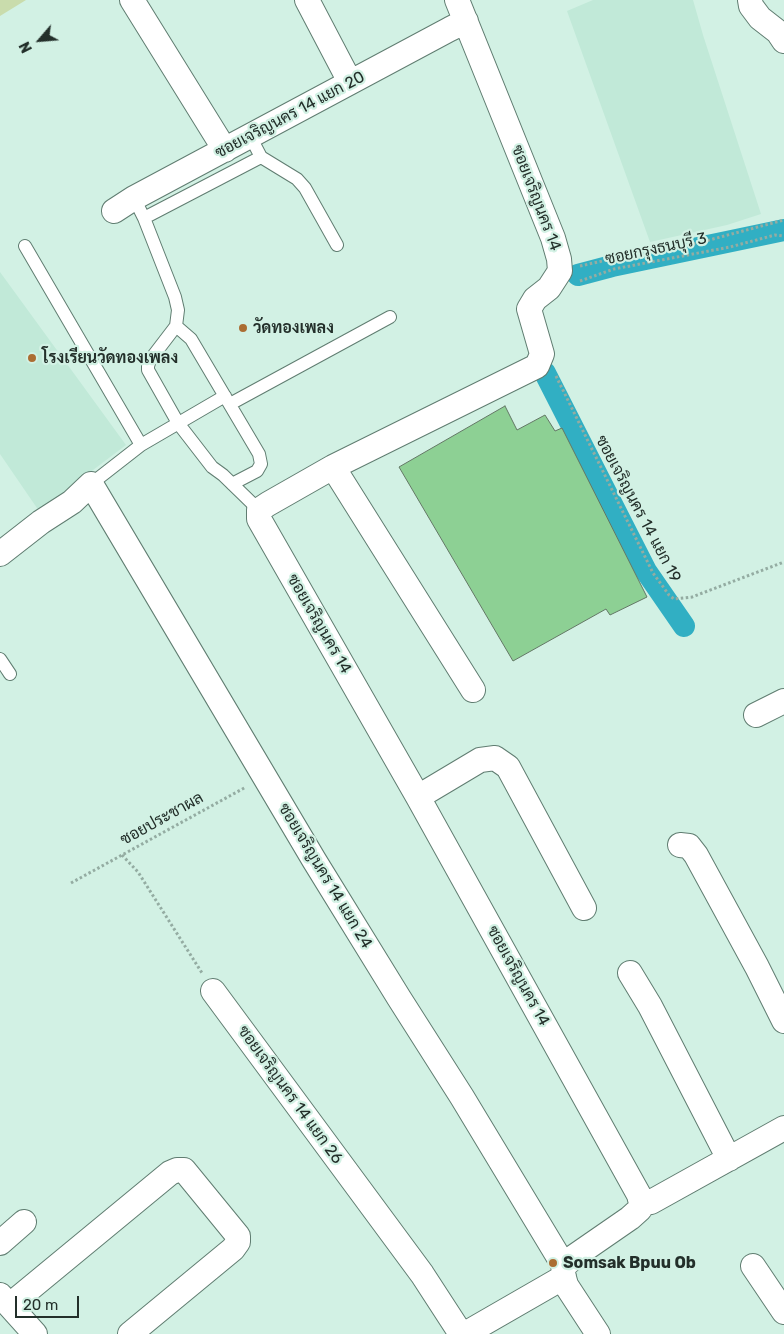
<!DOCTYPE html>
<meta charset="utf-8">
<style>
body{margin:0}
#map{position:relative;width:784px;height:1334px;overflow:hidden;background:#d2f1e4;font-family:Rubik,sans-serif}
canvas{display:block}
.north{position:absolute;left:15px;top:15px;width:50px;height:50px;-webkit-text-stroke:4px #d2f1e4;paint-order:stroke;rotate:243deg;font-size:14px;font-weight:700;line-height:20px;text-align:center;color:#232f2a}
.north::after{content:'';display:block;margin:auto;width:18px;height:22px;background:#232f2a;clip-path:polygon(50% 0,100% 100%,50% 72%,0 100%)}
.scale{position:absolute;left:15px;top:1296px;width:64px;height:22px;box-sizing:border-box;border:2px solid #232f2a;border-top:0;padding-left:6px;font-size:15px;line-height:18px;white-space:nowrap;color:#232f2a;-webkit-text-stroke:4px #d2f1e4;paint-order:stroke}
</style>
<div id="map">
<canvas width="784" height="1334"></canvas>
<div class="north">N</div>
<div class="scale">20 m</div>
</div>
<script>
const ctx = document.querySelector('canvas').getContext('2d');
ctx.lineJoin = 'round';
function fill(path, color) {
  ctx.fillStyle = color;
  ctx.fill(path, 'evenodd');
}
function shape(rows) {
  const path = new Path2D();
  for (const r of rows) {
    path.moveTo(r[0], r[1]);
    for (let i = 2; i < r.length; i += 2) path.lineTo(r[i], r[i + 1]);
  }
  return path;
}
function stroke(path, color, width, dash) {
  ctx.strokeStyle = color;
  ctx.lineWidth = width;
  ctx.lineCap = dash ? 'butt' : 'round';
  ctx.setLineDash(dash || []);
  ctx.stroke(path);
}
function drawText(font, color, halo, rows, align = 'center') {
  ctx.font = font + ' Rubik,Sarabun,sans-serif';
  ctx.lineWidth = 4.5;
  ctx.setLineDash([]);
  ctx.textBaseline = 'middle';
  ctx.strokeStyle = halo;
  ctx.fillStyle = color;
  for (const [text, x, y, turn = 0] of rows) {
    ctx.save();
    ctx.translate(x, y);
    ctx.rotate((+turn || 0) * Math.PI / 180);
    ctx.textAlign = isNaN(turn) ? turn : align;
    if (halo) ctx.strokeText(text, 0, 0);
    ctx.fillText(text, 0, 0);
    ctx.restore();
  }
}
fill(shape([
 [593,0,693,0,703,35,761,214,727,225,650,242,567,11],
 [0,272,126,445,39,511,0,454]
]), '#c1e9d8');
fill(shape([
 [0,0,26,0,0,16]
]), '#c9dcac');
stroke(shape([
 [578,275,612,266,784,230],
 [545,373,646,571,684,626]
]), '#31afc3', 22);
const building = shape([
 [505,406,517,430,545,415,555,431,562,428,647,597,610,615,606,609,513,661,399,467,505,406]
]);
fill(building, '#8dd094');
stroke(building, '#637765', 1);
const lane = shape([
 [261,157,297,179,305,188,337,245],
 [134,198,144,218,175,297,178,310,176,326,150,360,148,366,148,370,178,423,212,467,223,475,259,510],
 [144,218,261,157,250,136],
 [25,246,141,445],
 [176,326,191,339,259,454,261,464,257,471,232,484],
 [230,404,390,317],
 [91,484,141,445,225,396],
 [0,659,10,674]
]);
const street = shape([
 [132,0,225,150],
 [307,0,350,82],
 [457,0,553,238,559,259,560,271,549,288,535,299,529,309,542,354,537,366,333,467,268,504,259,510,259,519,418,797,639,1195,641,1203,640,1209,630,1218,575,1256,564,1266,563,1274,566,1285,598,1334],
 [750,0,751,6,760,18,778,32,784,41],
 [114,211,134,198,450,29,466,21],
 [333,467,473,690],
 [0,554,41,522,72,502,91,484,314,860,399,998,462,1097,564,1266],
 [756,715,784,701],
 [418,797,480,760,495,758,508,767,584,908],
 [680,845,689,846,696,855,757,967,784,1021],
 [630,973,650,1006,729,1159],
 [213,991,422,1274,461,1334],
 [641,1203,651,1202,784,1128],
 [0,1243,24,1222],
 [753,1266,784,1312],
 [0,1295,35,1334],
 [10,1305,170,1173,177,1170,184,1170,238,1236,238,1242,233,1249,130,1334],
 [465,1334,564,1277]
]);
stroke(lane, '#607d71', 14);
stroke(street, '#607d71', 26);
stroke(shape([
 [580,266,643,252,698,243,784,220],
 [580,281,614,269,730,247,775,235,784,236],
 [556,376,653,573,669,595,674,599,692,597,784,562],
 [122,855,138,872,202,973],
 [71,883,246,787]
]), '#94aca2', 3, [2.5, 2.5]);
stroke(lane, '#fff', 12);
stroke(street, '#fff', 24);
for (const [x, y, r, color] of [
 [243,328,5,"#ab6d32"],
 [32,358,5,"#ab6d32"],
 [553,1263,5,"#ab6d32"]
]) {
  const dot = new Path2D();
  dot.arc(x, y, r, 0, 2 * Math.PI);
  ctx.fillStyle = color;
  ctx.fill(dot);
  stroke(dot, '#d2f1e4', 2);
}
drawText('16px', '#232f2a', '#d2f1e4', [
 ["ซอยเจริญนคร 14 แยก 20",290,115,-28],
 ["ซอยเจริญนคร 14",536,198,69],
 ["ซอยกรุงธนบุรี 3",656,249,-12],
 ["ซอยเจริญนคร 14 แยก 19",638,509,62],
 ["ซอยเจริญนคร 14",319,624,60],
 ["ซอยประชาผล",162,819,-29],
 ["ซอยเจริญนคร 14 แยก 24",325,876,59],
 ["ซอยเจริญนคร 14",518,976,61],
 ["ซอยเจริญนคร 14 แยก 26",290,1095,54]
]);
drawText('bold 16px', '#232f2a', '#d2f1e4', [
 ["วัดทองเพลง",253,328],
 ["โรงเรียนวัดทองเพลง",42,358],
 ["Somsak Bpuu Ob",563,1263]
], 'left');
</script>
